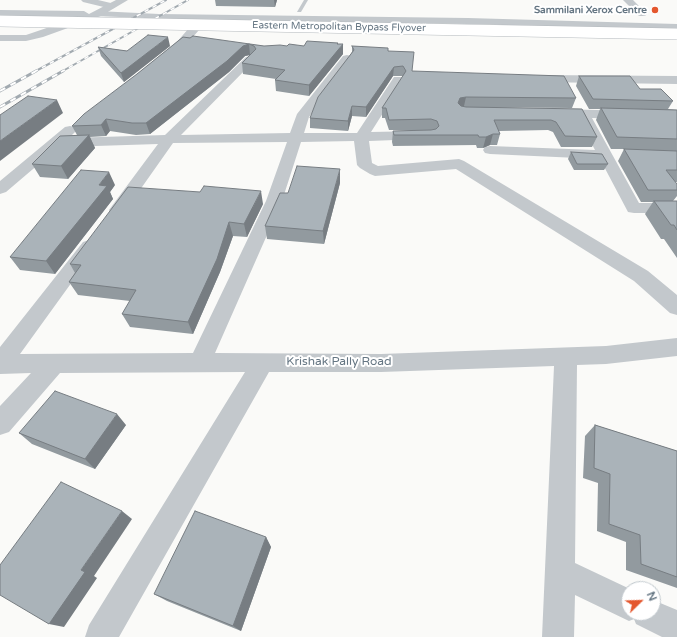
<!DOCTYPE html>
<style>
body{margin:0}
#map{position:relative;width:677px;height:637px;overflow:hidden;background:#fafaf8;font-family:"Varela Round",sans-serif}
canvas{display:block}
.north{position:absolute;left:621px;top:581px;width:40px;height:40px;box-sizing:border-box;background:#fff;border:1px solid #c1c8cd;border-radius:50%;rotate:67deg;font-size:11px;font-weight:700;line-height:16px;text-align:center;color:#657683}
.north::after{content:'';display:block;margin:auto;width:14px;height:18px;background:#e4572e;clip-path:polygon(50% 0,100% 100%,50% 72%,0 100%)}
</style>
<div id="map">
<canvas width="677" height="637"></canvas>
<div class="north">N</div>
</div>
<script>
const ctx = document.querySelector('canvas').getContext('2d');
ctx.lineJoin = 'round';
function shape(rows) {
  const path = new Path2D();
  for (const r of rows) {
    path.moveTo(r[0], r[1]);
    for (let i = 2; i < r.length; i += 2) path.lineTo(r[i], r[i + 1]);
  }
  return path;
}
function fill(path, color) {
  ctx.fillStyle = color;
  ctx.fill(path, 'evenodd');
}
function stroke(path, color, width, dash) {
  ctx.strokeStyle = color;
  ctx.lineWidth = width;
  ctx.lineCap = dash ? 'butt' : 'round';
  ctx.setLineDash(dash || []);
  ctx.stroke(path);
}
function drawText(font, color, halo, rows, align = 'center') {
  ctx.font = font + ' "Varela Round",sans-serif';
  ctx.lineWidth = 4;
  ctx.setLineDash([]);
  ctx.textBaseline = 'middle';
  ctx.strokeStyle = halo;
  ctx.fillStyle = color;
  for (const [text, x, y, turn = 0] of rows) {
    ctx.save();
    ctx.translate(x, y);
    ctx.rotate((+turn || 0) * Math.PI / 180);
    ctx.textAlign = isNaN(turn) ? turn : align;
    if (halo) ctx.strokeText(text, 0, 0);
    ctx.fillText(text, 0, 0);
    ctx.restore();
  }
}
fill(shape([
 [304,0,308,0,301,12,297,12,304,0]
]), '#c3c8cc');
fill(shape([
 [81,0,98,0,115,4,117,6,112,9,83,2,81,0],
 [623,0,633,0,647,14,645,16,639,16,623,0],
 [97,11,159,14,468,18,677,24,677,30,468,24,207,21,184,47,169,59,165,60,161,59,159,57,161,55,176,43,196,20,94,16,92,14,97,11],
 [347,55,351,56,353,58,309,117,304,133,357,133,394,77,402,77,404,80,371,132,421,131,426,132,428,135,426,138,421,139,369,141,372,163,378,166,459,159,464,161,648,271,677,295,677,315,670,313,634,281,456,169,375,176,370,174,360,168,357,165,354,141,301,142,282,201,215,353,381,354,606,346,677,338,677,356,606,364,577,365,575,563,630,589,629,613,653,613,653,600,677,610,677,637,662,637,636,624,634,619,629,621,575,595,574,637,542,637,554,366,381,372,269,372,119,637,85,637,89,625,245,372,60,373,9,432,0,435,0,406,31,373,0,374,0,347,83,242,89,240,95,242,98,246,20,354,193,353,266,201,287,142,173,143,123,214,117,215,111,214,109,210,158,144,64,147,60,146,6,192,0,194,0,181,65,127,70,126,75,127,77,130,69,138,165,135,246,57,250,56,254,57,256,59,254,61,181,135,290,133,297,114,343,56,347,55],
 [538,75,677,76,677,84,534,82,532,79,534,76,538,75],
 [556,109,677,112,677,120,592,118,639,203,677,203,677,213,634,213,628,212,600,159,490,154,485,153,483,150,485,147,490,146,595,150,578,118,551,116,549,113,551,110,556,109]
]), '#c3c8cc');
fill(shape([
 [116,0,128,0,101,16,43,37,26,41,0,41,0,35,26,35,79,17,0,16,0,10,84,11,89,14,116,0]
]), '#c3c8cc');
const railFar1 = shape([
 [34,72,166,0],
 [61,72,188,0]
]);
const rail = shape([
 [0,91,36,71],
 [0,107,63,71]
]);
stroke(railFar1, '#a2aab0', 2);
stroke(rail, '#a2aab0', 3);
stroke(railFar1, '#fff', 1.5, [4.5]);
stroke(rail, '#fff', 2, [6]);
const primaryBridge = shape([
 [0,21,677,34]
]);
stroke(primaryBridge, '#b5babe', 12, []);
stroke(primaryBridge, '#fff', 11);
fill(shape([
 [215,0,277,0,275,7,216,6],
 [183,37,264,46,304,46,338,44,343,54,309,96,276,91,275,80,276,79,243,74,242,63,250,55,245,56,229,72,150,134,136,135,110,131,106,136,90,137,95,148,68,179,40,177,32,164,77,135,72,126,137,74],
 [170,46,124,82,101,56,98,47,127,51],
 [352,46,388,51,412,71,576,98,572,108,463,107,466,107,582,109,597,137,592,147,561,147,553,132,548,130,499,131,500,134,497,145,490,145,483,148,477,148,476,145,393,146,392,142,393,131,431,130,389,130,385,118,382,118,382,108,403,77,402,76,393,76,366,117,352,116,348,131,310,128,310,118,352,52],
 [579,76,640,89,673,101,668,109,677,110,677,151,639,150,677,151,677,182,675,182,677,184,677,196,673,201,677,201,677,258,664,239,661,239,645,214,653,202,641,202,618,161,624,149,611,149,596,120,600,109,589,109,576,86],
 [571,152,608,164,604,170,574,170,568,159],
 [340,183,324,244,267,239,265,226,288,193],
 [115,185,110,192,113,199,55,274,20,270,10,257],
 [263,204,247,237,233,236,220,272,193,334,130,327,122,314,130,301,78,295,69,282,75,273,70,264],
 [126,425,95,469,32,444,19,433],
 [595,425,677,451,677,588,626,570,626,542,597,531,598,483,583,478,585,436],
 [266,537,271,547,241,631,167,601,154,594]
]), '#929a9f');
fill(shape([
 [274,0,277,0,275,7],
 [168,37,170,46,124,82,121,73],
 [338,43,338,50,343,44,343,54,309,96,309,85],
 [249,44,250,55,245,56,229,72,150,134,146,123,243,46],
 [394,67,393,76,366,117,366,107],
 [466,97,464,106,458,108,458,103,460,98],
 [57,100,63,113,0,161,0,141],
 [352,106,352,116,348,131,348,121],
 [106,119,110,131,106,136,101,125],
 [493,134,490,145,483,148,486,137],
 [89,135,95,148,68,179,61,166],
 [340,169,340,183,324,244,323,231],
 [109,172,115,185,110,192,113,199,55,274,46,261,99,185],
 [261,191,263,204,247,237,244,224],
 [229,222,233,236,220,272,193,334,188,322],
 [117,414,126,425,95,469,85,459],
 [122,511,132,519,94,576,97,578,64,627,49,624,81,570],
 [266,537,271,547,241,631,233,626]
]), '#777d82');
const building = shape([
 [148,35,168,37,121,73,98,47,127,51,148,35],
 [193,36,264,46,280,45,287,46,289,44,304,46,307,41,338,43,337,44,343,44,309,85,275,80,285,70,242,63,256,49,254,46,249,44,243,46,227,61,146,123,132,123,106,119,101,125,72,126,84,114,137,74,183,37,190,38,193,36],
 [352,46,388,48,388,51,414,52,412,71,564,76,576,98,466,97,460,98,458,103,461,106,466,107,582,109,597,137,565,136,556,122,551,120,494,120,500,134,493,134,486,137,479,137,478,135,394,135,393,131,431,130,436,129,439,126,437,121,431,119,389,120,386,108,382,108,406,71,403,66,394,67,366,107,352,106,348,121,310,118,318,97,354,50,352,46],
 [579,76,630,76,640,89,661,89,673,101,593,99,579,76],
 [28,96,57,100,0,141,0,115,28,96],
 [601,108,677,110,677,139,617,137,601,108],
 [89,135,61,166,32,164,60,136,89,135],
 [624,149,677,151,677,170,666,170,677,184,677,190,648,190,624,149],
 [571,152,602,154,608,164,577,164,571,152],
 [297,166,340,169,323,231,265,226,280,193,288,193,297,166],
 [81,170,109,172,99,185,107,186,46,261,10,257,81,170],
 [204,186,261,191,244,224,229,222,217,259,188,322,122,314,136,290,69,282,81,265,70,264,128,187,200,192,204,186],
 [654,201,677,201,677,230,674,225,671,225,654,201],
 [55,391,117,414,85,459,19,433,55,391],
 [595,425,677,451,677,577,641,564,640,535,609,524,610,474,594,468,595,425],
 [61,482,122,511,81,570,85,572,49,624,0,595,0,565,61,482],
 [195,511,266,537,233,626,154,594,195,511]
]);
fill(building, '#aab3b9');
stroke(building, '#777d82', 1);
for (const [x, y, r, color] of [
 [655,10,4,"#e4572e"]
]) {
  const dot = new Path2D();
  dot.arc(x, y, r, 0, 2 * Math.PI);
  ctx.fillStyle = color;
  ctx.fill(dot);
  stroke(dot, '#fff', 1.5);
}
drawText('bold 10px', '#657683', '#fff', [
 ["Sammilani Xerox Centre",647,10]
], 'right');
drawText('10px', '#657683', '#fff', [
 ["Eastern Metropolitan Bypass Flyover",339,27,1]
]);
drawText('12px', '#657683', '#fff', [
 ["Krishak Pally Road",339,362]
]);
</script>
